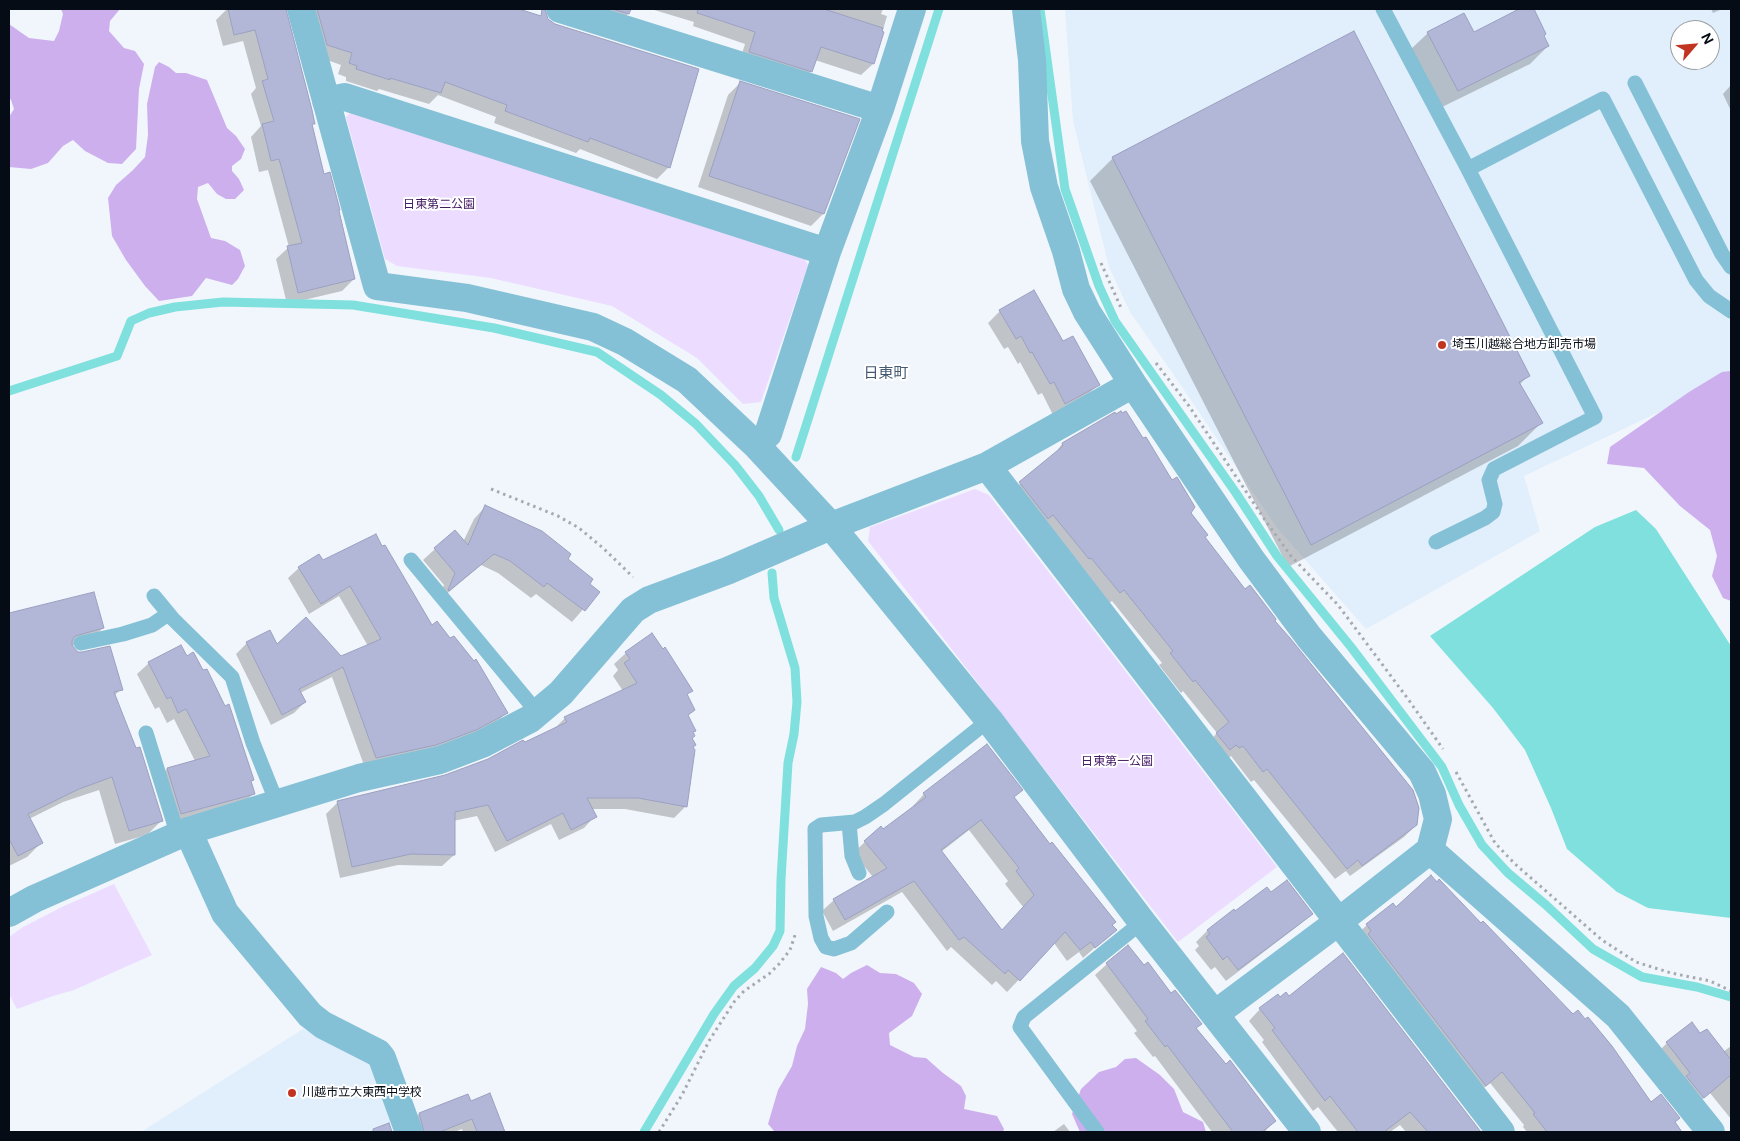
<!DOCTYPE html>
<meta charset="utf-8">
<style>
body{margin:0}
#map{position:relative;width:1740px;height:1141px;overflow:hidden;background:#f1f6fc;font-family:"DM Sans",sans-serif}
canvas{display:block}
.frame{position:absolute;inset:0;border:10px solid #050c15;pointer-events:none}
.north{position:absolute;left:1670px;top:20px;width:50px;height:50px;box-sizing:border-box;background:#fff;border:1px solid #9b9ea1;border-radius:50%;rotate:63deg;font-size:14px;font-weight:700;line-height:20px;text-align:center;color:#050c15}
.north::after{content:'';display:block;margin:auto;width:18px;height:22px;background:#c03421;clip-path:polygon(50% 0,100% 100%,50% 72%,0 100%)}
</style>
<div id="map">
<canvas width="1740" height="1141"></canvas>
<div class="frame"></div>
<div class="north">N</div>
</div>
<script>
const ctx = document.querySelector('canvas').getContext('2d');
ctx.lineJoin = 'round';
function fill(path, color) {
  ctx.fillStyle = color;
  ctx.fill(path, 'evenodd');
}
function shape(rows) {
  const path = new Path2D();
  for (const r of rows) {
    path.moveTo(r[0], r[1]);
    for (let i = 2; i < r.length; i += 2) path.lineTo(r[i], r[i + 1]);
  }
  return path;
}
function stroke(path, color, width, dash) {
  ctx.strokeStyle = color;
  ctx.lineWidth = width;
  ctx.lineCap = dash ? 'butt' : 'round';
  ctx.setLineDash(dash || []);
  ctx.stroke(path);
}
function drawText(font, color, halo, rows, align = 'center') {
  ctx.font = font + ' "DM Sans","Noto Sans JP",sans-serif';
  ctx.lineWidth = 4;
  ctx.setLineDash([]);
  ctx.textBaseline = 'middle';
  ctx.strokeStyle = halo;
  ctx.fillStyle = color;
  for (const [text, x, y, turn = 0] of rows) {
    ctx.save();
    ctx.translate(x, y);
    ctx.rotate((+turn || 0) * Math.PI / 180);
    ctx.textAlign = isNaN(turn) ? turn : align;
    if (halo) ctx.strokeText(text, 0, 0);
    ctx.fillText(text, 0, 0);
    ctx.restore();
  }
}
fill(shape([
 [1065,9,1731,9,1731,378,1524,476,1540,531,1366,629,1277,528,1178,381,1130,312,1109,267,1073,121],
 [1680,30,1710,30,1710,60,1680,60],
 [303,1029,372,1064,397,1132,141,1132]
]), '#e1eefb');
fill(shape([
 [355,108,802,255,808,265,761,402,743,404,697,358,612,306,491,278,397,266,385,259,346,117],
 [975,489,989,495,1277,867,1178,942,868,541,870,527],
 [114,884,152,955,74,990,53,996,17,1009,9,994,9,937,23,927,64,906]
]), '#ecdcff');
fill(shape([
 [61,9,120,9,110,21,109,31,124,48,135,51,144,64,139,89,136,149,122,164,108,163,85,151,73,140,63,146,48,163,31,169,9,167,9,117,14,109,11,100,9,97,9,24,29,38,54,41,59,31,63,14],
 [159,62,169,67,176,73,186,73,207,80,227,128,236,136,245,149,241,159,232,166,232,171,239,179,244,190,235,199,226,199,217,194,208,183,198,187,197,199,211,238,225,241,240,250,245,266,238,279,232,285,206,278,192,296,159,301,145,286,126,260,112,236,108,198,116,185,133,170,145,157,148,135,147,104,155,67],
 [1731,371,1731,601,1723,598,1712,576,1717,556,1710,530,1680,506,1644,468,1607,464,1610,447,1689,392,1722,372],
 [867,965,880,973,896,974,914,983,922,994,912,1016,889,1033,890,1045,914,1057,926,1058,943,1073,961,1086,966,1096,964,1109,997,1116,1004,1129,1003,1132,775,1132,768,1124,778,1090,792,1066,797,1046,805,1029,808,1004,807,989,821,967,836,973,843,979,851,973],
 [1136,1058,1160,1075,1174,1089,1183,1112,1203,1122,1206,1132,1080,1132,1072,1114,1081,1089,1099,1072,1116,1067,1125,1059]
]), '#cdafee');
fill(shape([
 [1636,510,1656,529,1731,646,1731,918,1648,908,1617,892,1567,849,1551,808,1525,750,1493,708,1430,636,1595,527]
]), '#7fe0de');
fill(shape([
 [227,9,285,9,314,123,311,126,323,175,354,279,342,291,287,304,276,259,289,247,268,170,259,172,251,137,261,126,251,94,256,88,243,41,223,46,216,20],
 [299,9,518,10,669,167,657,179,580,149,576,153,494,123,496,117,438,95,429,104,379,89,377,91,346,81,346,77,338,74,341,65,316,56],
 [578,9,630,9,628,14,617,25],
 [651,9,883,9,881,14,887,16,873,64,861,75,815,60,811,71,800,82,739,63,745,44,693,26,694,22],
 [1522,9,1529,9,1548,46,1530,64,1440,108,1410,50,1428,33,1473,33],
 [1711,9,1722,9,1713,13],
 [1353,33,1529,375,1520,384,1541,423,1518,446,1288,567,1090,181,1113,158],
 [740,83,858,120,823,214,811,226,698,187,728,95],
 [1731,85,1731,111,1723,94],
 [1000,311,1063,342,1098,385,1086,396,1053,415,1042,393,1038,395,1020,362,1018,364,1008,347,1004,349,988,323],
 [1062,444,1190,513,1204,537,1245,590,1273,621,1416,825,1404,837,1350,876,1346,871,1335,879,1254,780,1251,782,1231,756,1227,759,1206,745,1217,733,1183,691,1181,693,1159,665,1162,663,1112,601,1108,604,1008,494,1052,457],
 [485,507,566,559,588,584,598,592,572,622,536,594,531,598,498,573,481,565,437,602,444,585,423,560,435,549,463,542,474,519],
 [382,548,431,627,506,713,495,724,463,740,365,768,332,677,300,693,305,702,294,713,271,725,236,654,247,643,276,646,341,658,368,646,339,596,309,614,288,578,299,568],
 [14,613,103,628,89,642,71,646,121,689,114,696,161,821,147,835,115,844,99,790,63,802,29,819,41,843,27,857,9,866,9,619],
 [626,653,691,690,686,695,694,710,687,716,692,733,692,747,686,806,674,818,625,809,591,809,595,816,584,828,559,840,551,824,495,852,477,816,453,821,454,855,442,866,398,865,340,878,326,814,338,802,446,776,488,760,554,729,565,718,623,691,613,676,618,670,614,664],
 [186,657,224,707,253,779,250,782,253,794,242,805,170,825,156,780,167,769,195,761,174,719,167,723,159,707,155,709,137,674,149,663],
 [1021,790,1013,798,1115,930,1083,958,1079,952,1067,961,1054,943,1007,992,996,981,992,985,951,947,947,951,902,892,833,931,822,911,834,900,873,877,853,853,865,842,883,831,914,808,913,806,924,794],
 [969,830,1008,881,1005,884,1024,908,1002,932,941,852],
 [1271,893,1311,914,1299,925,1226,981,1215,967,1211,970,1195,950,1199,946,1196,942,1208,930],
 [1367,925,1651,1103,1673,1123,1680,1132,1527,1132,1523,1127,1524,1125,1490,1083,1473,1097,1355,936],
 [1343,955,1480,1132,1406,1132,1400,1125,1390,1132,1338,1132,1318,1107,1313,1111,1262,1042,1264,1040,1249,1021,1260,1009,1279,998,1289,998],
 [1107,964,1195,1029,1275,1121,1266,1130,1267,1132,1212,1132,1155,1056,1153,1057,1134,1033,1137,1031,1095,975],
 [1700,1035,1723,1052,1731,1046,1731,1119,1710,1093,1692,1108,1656,1054,1667,1043],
 [489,1095,504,1132,463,1132,462,1129,454,1132,412,1132,409,1124,419,1114,470,1102],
 [1064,1124,1070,1132,1053,1132]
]), '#0003');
stroke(shape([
 [1040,9,1065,189,1099,286,1115,321,1236,493,1277,556,1351,647,1442,767,1459,805,1482,845,1508,873,1546,905,1593,949,1642,977,1697,987,1731,997],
 [9,391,117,356,131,321,149,313,175,307,223,302,353,305,494,328,597,352,661,395,696,424,735,465,759,496,779,530],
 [796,457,939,9],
 [644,1132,714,1014,734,986,755,968,773,946,780,931,781,879,788,763,794,734,797,702,795,668,774,598,772,573]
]), '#7fe0de', 9);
const building = shape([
 [228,9,286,9,312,110,315,124,312,124,324,174,330,172,340,210,339,211,355,279,298,293,287,246,302,243,279,159,271,161,262,124,274,121,262,81,268,79,255,30,234,35,228,9],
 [317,9,519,9,541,16,542,9,545,9,548,19,555,24,699,69,670,168,590,138,588,142,505,111,507,105,445,82,441,93,390,78,390,80,356,69,357,66,349,63,352,53,327,45,317,9],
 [612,9,631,9,629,14,612,9],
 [698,9,824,9,883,28,882,31,884,32,874,64,821,47,812,72,749,52,755,32,697,13,698,9],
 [1519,9,1534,9,1546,34,1544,36,1549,46,1458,91,1427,32,1464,13,1474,32,1519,9],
 [1354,31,1530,376,1519,382,1543,423,1311,545,1112,157,1354,31],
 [740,81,860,119,824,214,709,176,740,81],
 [1034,290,1063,341,1073,336,1100,385,1065,404,1054,382,1050,384,1032,352,1030,353,1021,336,1016,339,999,310,1034,290],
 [1121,411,1122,413,1126,411,1143,438,1146,437,1172,480,1177,477,1195,507,1191,513,1208,535,1205,537,1245,589,1250,585,1276,619,1275,621,1290,638,1413,790,1419,808,1417,825,1362,866,1358,860,1347,869,1267,769,1263,772,1243,746,1239,748,1236,745,1230,750,1216,733,1229,722,1195,680,1193,682,1170,653,1173,651,1124,590,1120,593,1091,558,1089,559,1053,515,1048,519,1019,482,1063,446,1062,443,1115,412,1116,414,1121,411],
 [485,505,542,531,571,554,568,559,593,579,590,584,600,592,585,611,547,583,544,587,510,561,494,554,449,591,448,590,455,573,434,548,455,530,468,545,485,505],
 [376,534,382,546,385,545,432,625,437,621,450,638,454,636,474,661,476,659,508,713,476,730,436,745,376,758,343,667,299,689,306,702,282,715,246,642,270,630,277,644,306,617,341,656,381,639,350,586,321,604,298,567,319,554,323,560,376,534],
 [94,592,104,628,75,636,72,641,72,645,78,652,82,652,110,646,123,690,114,692,136,748,140,747,163,821,129,831,112,777,79,789,28,814,43,843,18,856,9,839,9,613,94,592],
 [652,633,663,649,665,647,693,691,687,694,695,710,688,715,696,731,693,732,695,736,692,738,696,745,693,747,695,750,687,807,638,798,587,798,597,817,571,830,563,813,507,841,488,805,455,812,455,855,411,854,352,867,337,801,445,775,488,759,523,740,525,742,567,722,564,717,637,683,624,663,630,659,625,652,652,633],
 [181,645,187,656,193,652,194,653,203,670,207,669,225,706,229,704,254,780,251,781,255,794,181,814,167,768,210,756,186,709,178,713,171,697,167,699,148,662,181,645],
 [987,744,1023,790,1014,797,1050,844,1052,842,1116,922,1112,925,1117,930,1095,948,1091,942,1080,950,1065,932,1020,981,1008,970,1005,974,964,937,959,940,914,881,845,920,833,899,887,868,864,841,881,826,883,829,926,797,923,793,987,744],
 [981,820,1019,868,1016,871,1034,895,1002,930,941,850,981,820],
 [1431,875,1437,882,1439,879,1481,923,1483,921,1573,1014,1578,1010,1585,1019,1588,1017,1612,1046,1651,1102,1661,1094,1680,1118,1675,1122,1682,1132,1547,1132,1533,1114,1535,1113,1502,1072,1486,1086,1368,934,1371,931,1366,924,1393,903,1396,907,1431,875],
 [1287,880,1313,914,1238,970,1227,956,1223,960,1206,937,1210,934,1207,930,1234,909,1235,911,1267,887,1271,892,1287,880],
 [1128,945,1144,965,1148,962,1171,993,1175,990,1202,1024,1196,1028,1226,1064,1230,1060,1276,1121,1262,1132,1233,1132,1167,1045,1165,1047,1145,1021,1148,1019,1106,963,1128,945],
 [1343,953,1481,1132,1428,1132,1410,1112,1384,1132,1358,1132,1330,1096,1325,1101,1272,1030,1275,1028,1259,1008,1278,994,1280,997,1286,992,1289,996,1343,953],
 [1692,1022,1700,1033,1707,1029,1731,1060,1731,1075,1704,1098,1686,1076,1690,1073,1666,1042,1692,1022],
 [490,1093,505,1132,477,1132,472,1119,440,1132,424,1132,419,1113,468,1094,471,1101,490,1093],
 [389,1123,392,1132,373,1132,373,1129,389,1123]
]);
fill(building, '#b2b7d8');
stroke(building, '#9ba0c0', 1);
stroke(shape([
 [1101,263,1122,310],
 [1156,363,1189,406,1265,520,1291,556,1338,605,1408,699,1443,749],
 [491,489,558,516,579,528,603,548,633,577],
 [1456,772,1495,843,1515,864,1602,940,1636,962,1671,973,1710,981,1731,991],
 [659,1132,682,1095,709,1041,734,1002,744,991,769,974,779,964,790,950,796,932]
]), '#a5aab1', 3, [2.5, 4]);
stroke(shape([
 [1383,9,1468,169],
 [1635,83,1722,254,1731,267],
 [1436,542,1485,518,1493,512,1495,504,1489,480,1494,469,1595,417,1468,169,1603,99,1696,280,1709,296,1731,311],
 [411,560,537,712],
 [154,596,173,619,232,677,253,743,277,803],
 [81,643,123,634,152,625,168,614],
 [146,733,178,836],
 [849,823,852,856,859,873],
 [887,912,851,943,834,949,826,947,821,938,816,916,815,829,821,825,855,822,865,817,884,804,989,720],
 [1097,1132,1020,1027,1024,1017,1142,922]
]), '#85c1d6', 15);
stroke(shape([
 [301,9,377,286,467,298,593,327,625,342,687,380,756,445,831,526,989,720,1142,922,1307,1132],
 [560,9,880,109],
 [1026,9,1032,60,1035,141,1044,187,1066,251,1076,289,1087,312,1133,384,1251,559,1309,637,1422,772,1432,794,1438,819,1430,850,1338,922,1215,1014],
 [326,101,345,97,827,252],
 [756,445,768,434,827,252,880,109,912,9],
 [987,466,1501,1132],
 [188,831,225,913,310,1015,323,1025,378,1053,382,1058,409,1132],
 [1430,850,1618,1016,1711,1132],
 [9,913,34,899,188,831,359,778,440,760,482,744,530,719,561,693,633,610,649,600,727,571,831,526,987,466,1133,384]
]), '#85c1d6', 28);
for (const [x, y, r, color] of [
 [1442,345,5,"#c03421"],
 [292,1093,5,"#c03421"]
]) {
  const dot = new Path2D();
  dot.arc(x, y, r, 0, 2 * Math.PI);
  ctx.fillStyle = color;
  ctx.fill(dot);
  stroke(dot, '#fff', 2);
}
drawText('12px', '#421a62', '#fff', [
 ["日東第二公園",439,205],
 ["日東第一公園",1117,762]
]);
drawText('12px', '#050c15', '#fff', [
 ["埼玉川越総合地方卸売市場",1452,345],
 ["川越市立大東西中学校",302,1093]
], 'left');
drawText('15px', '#445a71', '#fff', [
 ["日東町",886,374]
]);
</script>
